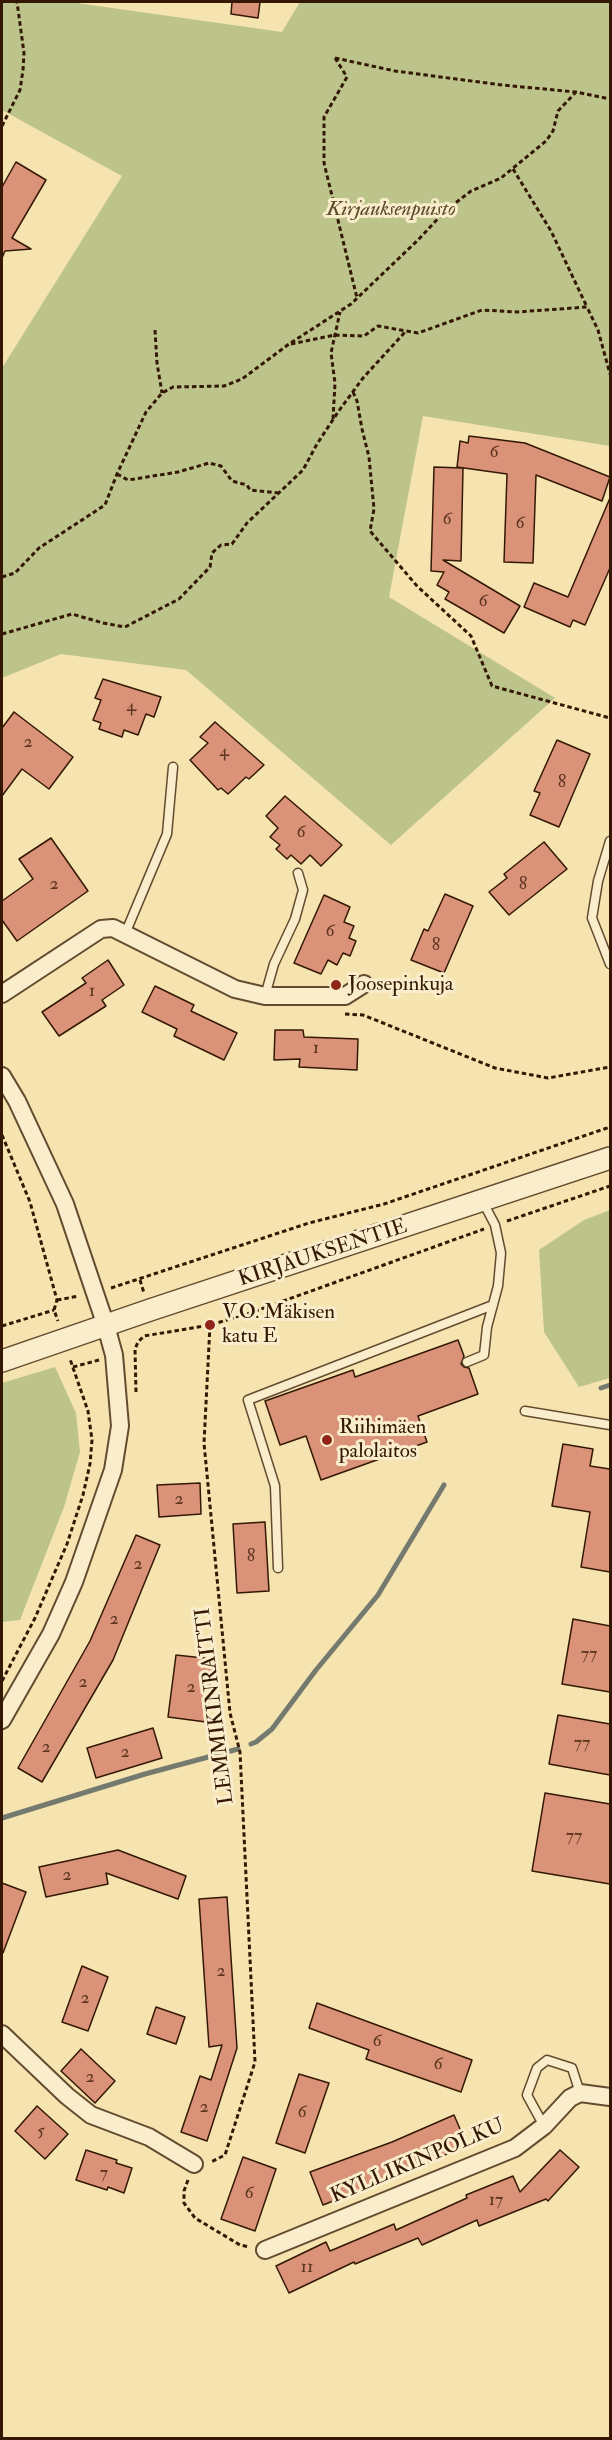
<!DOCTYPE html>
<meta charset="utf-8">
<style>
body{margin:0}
#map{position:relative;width:612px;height:2440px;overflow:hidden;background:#f6e4b0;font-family:"IM FELL Double Pica",serif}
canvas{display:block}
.frame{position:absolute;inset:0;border:3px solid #341804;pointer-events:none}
</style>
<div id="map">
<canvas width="612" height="2440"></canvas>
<div class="frame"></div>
</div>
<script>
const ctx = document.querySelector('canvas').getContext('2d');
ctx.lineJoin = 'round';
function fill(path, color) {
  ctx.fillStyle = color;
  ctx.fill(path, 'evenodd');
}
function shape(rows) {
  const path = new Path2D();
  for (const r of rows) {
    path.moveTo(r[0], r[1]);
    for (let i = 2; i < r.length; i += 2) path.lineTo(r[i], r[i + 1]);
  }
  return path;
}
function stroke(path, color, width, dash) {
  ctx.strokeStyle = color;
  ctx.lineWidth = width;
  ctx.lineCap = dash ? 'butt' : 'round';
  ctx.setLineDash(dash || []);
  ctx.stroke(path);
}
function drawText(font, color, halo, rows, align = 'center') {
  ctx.font = font + ' "IM FELL Double Pica",serif';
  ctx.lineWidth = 6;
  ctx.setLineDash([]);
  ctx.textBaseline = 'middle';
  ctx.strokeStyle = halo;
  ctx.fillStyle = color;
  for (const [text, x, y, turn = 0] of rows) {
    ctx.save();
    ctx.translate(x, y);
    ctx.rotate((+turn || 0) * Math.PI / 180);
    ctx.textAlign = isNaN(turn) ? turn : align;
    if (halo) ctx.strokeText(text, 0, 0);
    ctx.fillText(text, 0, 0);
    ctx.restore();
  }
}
fill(shape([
 [2,2,70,2,282,32,300,2,610,2,610,446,423,416,389,597,555,698,391,845,186,670,61,654,2,678,2,368,122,176,2,110],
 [610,1210,610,1378,579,1387,544,1332,539,1250,584,1220],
 [55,1367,76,1413,80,1452,64,1507,20,1620,2,1622,2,1383]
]), '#bdc48b');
stroke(shape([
 [601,1388,610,1385],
 [251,1744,256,1742,272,1729,316,1670,378,1595,444,1485],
 [2,1818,145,1774,238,1749]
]), '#757a6f', 5);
const building = shape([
 [232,2,260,2,258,18,231,14,232,2],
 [16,162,46,180,12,238,31,249,5,251,2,258,2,187,16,162],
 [469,436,525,443,610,477,602,501,536,475,533,563,504,562,507,474,457,467,460,441,468,443,469,436],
 [434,467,463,468,461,561,443,560,520,606,504,633,445,599,449,592,437,585,444,572,431,571,434,467],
 [610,498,610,568,585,625,573,620,570,627,524,607,534,583,568,597,610,498],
 [103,679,161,697,154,717,146,714,138,735,124,730,122,737,99,729,101,723,93,720,101,700,95,698,103,679],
 [14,712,73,757,49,789,22,769,2,796,2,728,14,712],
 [215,722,264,765,249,779,246,777,228,794,221,788,218,790,190,760,208,743,200,737,215,722],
 [557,740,590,754,559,827,530,815,540,793,534,791,557,740],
 [285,796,342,845,321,866,310,855,301,864,291,855,287,859,276,849,280,845,270,837,278,828,266,816,285,796],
 [51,838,88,891,17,941,2,920,2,901,33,879,19,859,51,838],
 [544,842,567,869,509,915,489,892,507,878,504,874,544,842],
 [445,894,473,906,444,973,411,960,424,929,428,931,445,894],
 [324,895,350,907,344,922,354,926,349,938,356,941,350,956,343,953,337,965,328,960,321,974,294,963,324,895],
 [108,960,124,985,102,1000,106,1006,59,1036,42,1012,86,983,82,978,108,960],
 [155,986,194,1005,191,1011,237,1033,224,1060,174,1036,177,1029,142,1012,155,986],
 [275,1030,303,1030,304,1037,358,1039,357,1070,299,1067,300,1059,274,1060,275,1030],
 [458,1340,464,1356,461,1364,464,1367,469,1368,478,1394,418,1416,427,1442,321,1480,306,1436,280,1445,265,1401,353,1370,355,1377,458,1340],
 [563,1444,593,1449,590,1466,610,1469,610,1572,581,1567,590,1512,552,1506,563,1444],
 [200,1483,201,1514,159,1517,157,1485,200,1483],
 [265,1522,269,1591,237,1593,233,1524,265,1522],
 [136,1535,160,1545,113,1660,42,1782,18,1768,90,1641,136,1535],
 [573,1619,610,1626,610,1692,562,1684,573,1619],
 [176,1655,213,1659,206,1722,168,1717,176,1655],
 [558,1715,610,1724,610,1775,549,1764,558,1715],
 [153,1728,162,1758,96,1778,87,1748,153,1728],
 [545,1793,610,1804,610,1884,532,1871,545,1793],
 [118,1850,186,1876,178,1899,106,1873,108,1884,46,1897,39,1867,118,1850],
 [2,1883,26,1892,3,1953,2,1953,2,1883],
 [227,1897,237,2048,207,2141,181,2132,200,2076,211,2080,222,2045,209,2047,199,1899,227,1897],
 [82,1966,108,1977,88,2031,62,2022,82,1966],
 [317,2003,472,2060,461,2092,366,2059,369,2050,309,2028,317,2003],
 [156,2007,185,2017,176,2044,147,2034,156,2007],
 [81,2049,115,2081,95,2103,61,2071,81,2049],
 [299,2074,329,2083,305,2153,276,2143,299,2074],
 [37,2106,68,2134,45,2159,15,2131,37,2106],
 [454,2115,467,2145,404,2173,323,2205,310,2172,392,2142,454,2115],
 [86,2150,117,2160,116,2163,132,2168,124,2193,108,2187,107,2190,76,2180,86,2150],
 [560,2150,579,2167,548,2201,546,2199,479,2226,477,2220,422,2245,418,2238,355,2264,354,2262,289,2293,276,2266,326,2242,330,2251,394,2224,396,2230,467,2198,466,2195,513,2176,520,2192,560,2150],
 [243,2157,276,2169,255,2231,221,2219,243,2157]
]);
fill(building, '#da9278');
stroke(building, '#341804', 1.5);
const service = shape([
 [610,841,598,881,592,918,610,964],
 [125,934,167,834,173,767],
 [265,996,274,964,295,919,303,890,298,873],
 [467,1362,484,1355,487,1327,498,1286,501,1253,495,1225,483,1202],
 [525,1411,610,1425],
 [278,1568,275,1486,248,1400,493,1305],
 [544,2126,527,2095,537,2068,547,2060,572,2068,580,2093]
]);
const minor = shape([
 [2,994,101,929,113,928,235,989,265,996,345,996,364,984],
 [2,1076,17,1101,65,1204,106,1326,114,1355,120,1426,113,1470,74,1582,51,1634,2,1720],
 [2,2034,67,2096,91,2115,149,2137,194,2164],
 [265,2250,515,2148,544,2126,570,2098,580,2093,610,2097]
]);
const tertiary = shape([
 [2,1361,150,1310,610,1158]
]);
stroke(service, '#644b2f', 11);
stroke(minor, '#644b2f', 20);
stroke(tertiary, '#644b2f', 24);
stroke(shape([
 [335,58,395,71,502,85,576,92,610,99],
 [335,58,347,77,324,117,324,163,357,298],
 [2,126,20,90,23,70,24,53,17,2],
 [513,169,551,231,587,307],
 [155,330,157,363,162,393],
 [291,344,335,335,364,336,378,326,418,333,482,310,517,312,587,307,598,330,610,374],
 [353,392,357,401,362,429,369,457,374,509,370,531,417,586,471,636,492,686,610,718],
 [333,419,335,383,331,353,340,312],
 [117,474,128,480,178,472,209,463,221,466,232,481,247,485,250,490,279,493],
 [2,577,15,573,39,548,105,505,117,474,146,412,162,393,173,387,224,386,242,379,289,344,351,304,418,240,445,211,471,191,501,178,546,141,553,131,558,111,576,92],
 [2,634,72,614,103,623,125,627,179,599,210,567,212,553,221,545,232,544,247,523,303,470,317,444,338,412,363,378,406,331],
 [345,1014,363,1015,495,1068,548,1078,610,1067],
 [2,1135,30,1202,57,1300,54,1310,58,1321],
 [507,1221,610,1186],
 [140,1280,144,1293],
 [111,1288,309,1223,384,1204,610,1127],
 [57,1300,79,1296],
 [210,1325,204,1443,230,1713,240,1752,255,2062,225,2155,211,2162],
 [2,1326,54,1310],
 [73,1367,99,1360],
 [136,1392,135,1349,138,1342,144,1336,210,1325,247,1314,484,1229],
 [2,1681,35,1618,67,1544,83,1495,90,1464,92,1440,88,1411,70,1359],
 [188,2180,184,2191,184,2203,195,2218,240,2245,249,2247]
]), '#341804', 3, [4.5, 3]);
stroke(service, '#f9edcc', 8);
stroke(minor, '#f9edcc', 16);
stroke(tertiary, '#f9edcc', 21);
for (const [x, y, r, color] of [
 [336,985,6,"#8f2418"],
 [210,1325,6,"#8f2418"],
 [327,1440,6,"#8f2418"]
]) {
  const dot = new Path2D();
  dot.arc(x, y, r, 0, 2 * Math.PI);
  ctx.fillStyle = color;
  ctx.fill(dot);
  stroke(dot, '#f9edcc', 2);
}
drawText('18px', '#5e3621', null, [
 ["6",494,453],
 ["6",447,520],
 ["6",520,524],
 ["6",483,602],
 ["4",131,707],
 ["2",28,743],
 ["4",224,752],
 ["8",562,783],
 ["6",301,833],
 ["2",54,885],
 ["8",523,885],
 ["6",330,932],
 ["8",436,946],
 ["1",92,992],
 ["1",316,1049],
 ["2",179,1500],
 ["8",251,1557],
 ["2",138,1565],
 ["2",114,1620],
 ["77",589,1655],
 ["2",83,1683],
 ["2",191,1688],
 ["77",582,1744],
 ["2",46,1748],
 ["2",125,1753],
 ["77",574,1837],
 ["2",67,1876],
 ["2",221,1972],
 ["2",85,1999],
 ["6",377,2042],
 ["6",438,2065],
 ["2",90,2078],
 ["2",204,2108],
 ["6",302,2113],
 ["5",41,2132],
 ["7",104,2174],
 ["6",249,2194],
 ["17",496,2201],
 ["11",307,2268]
]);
drawText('italic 21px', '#5d4c2c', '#f9edcc', [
 ["Kirjauksenpuisto",391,210]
]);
drawText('21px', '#341804', '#f9edcc', [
 ["Joosepinkuja",348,985],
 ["V.O. Mäkisen",222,1313],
 ["katu E",222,1337],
 ["Riihimäen",339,1428],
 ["palolaitos",339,1452]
], 'left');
drawText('21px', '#341804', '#f9edcc', [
 ["KIRJAUKSENTIE",323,1254,-18],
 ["LEMMIKINRAITTI",216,1706,-97],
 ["KYLLIKINPOLKU",418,2162,-23]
]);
</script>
